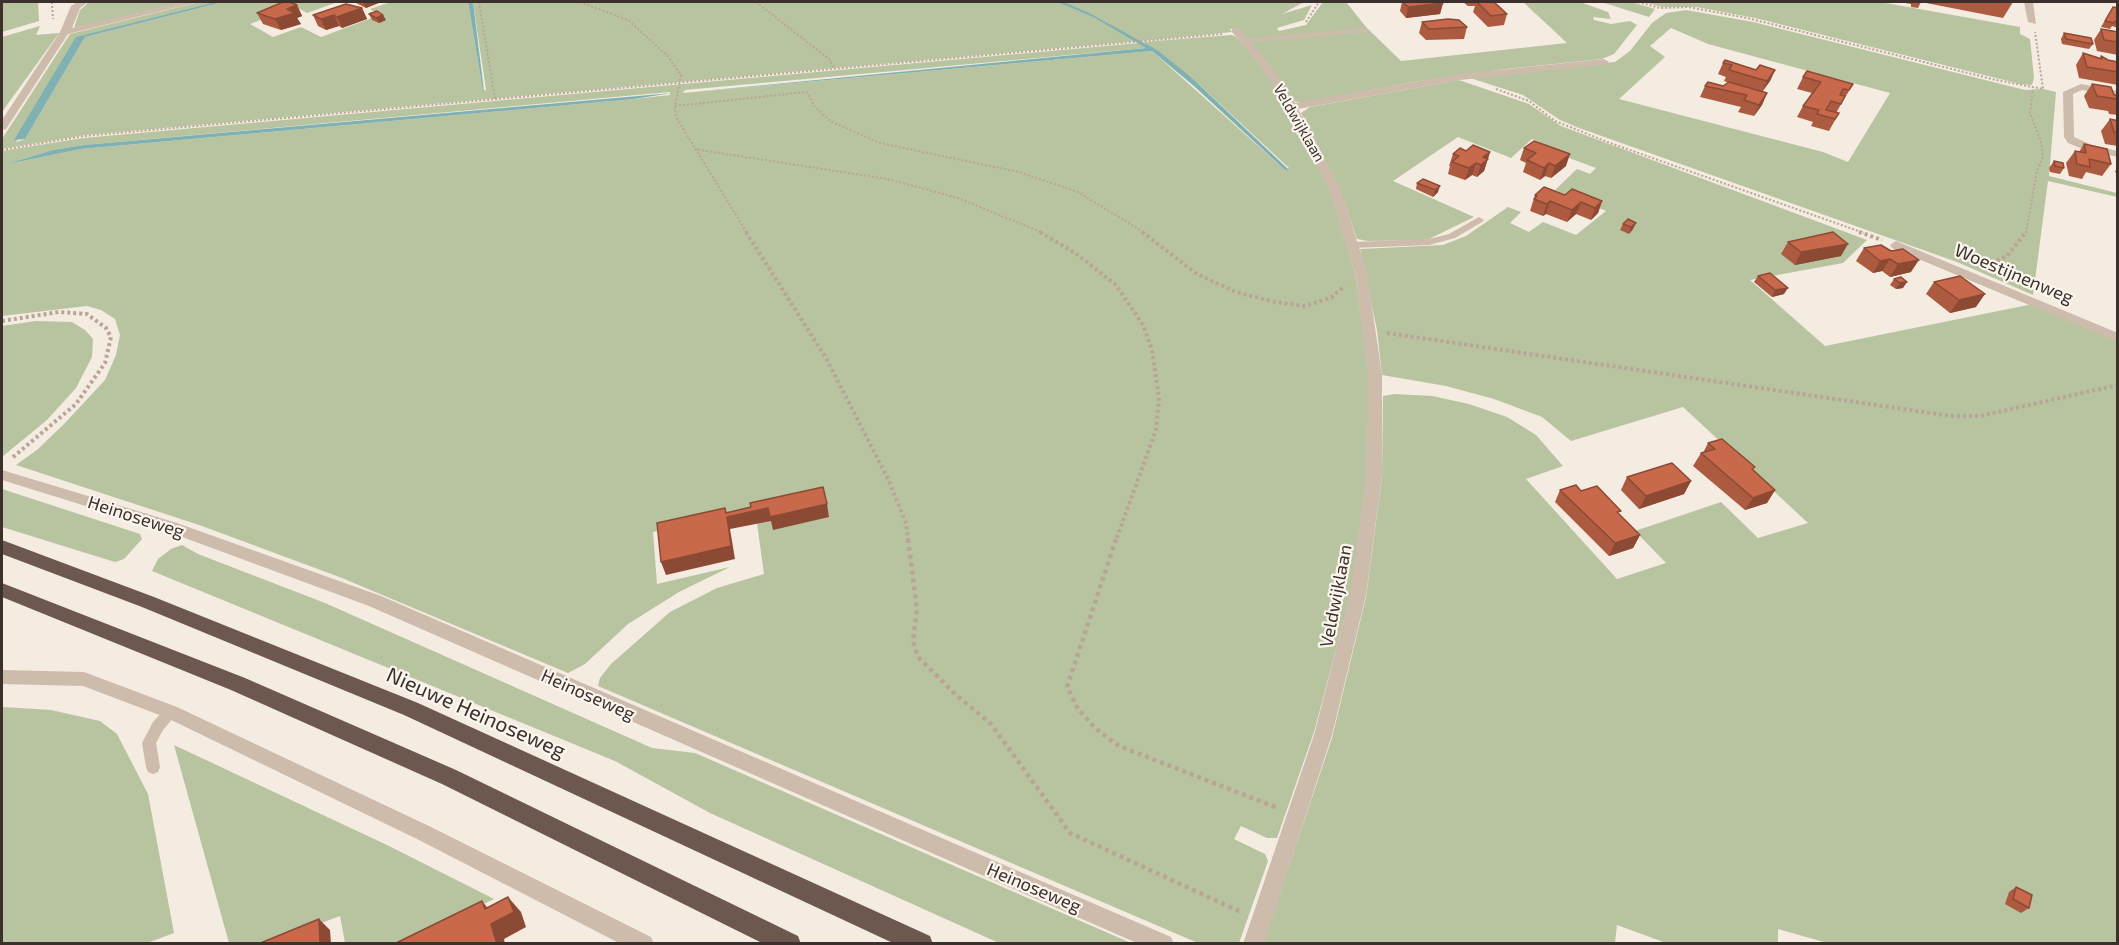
<!DOCTYPE html>
<style>
body{margin:0}
#map{position:relative;width:2119px;height:945px;overflow:hidden;background:#f4ebe1;font-family:"Exo 2",sans-serif}
canvas{display:block}
.frame{position:absolute;inset:0;border:3px solid #3b302b;pointer-events:none}
</style>
<div id="map">
<canvas width="2119" height="945"></canvas>
<div class="frame"></div>
</div>
<script>
const ctx = document.querySelector('canvas').getContext('2d');
ctx.lineJoin = 'round';
function fill(path, color) {
  ctx.fillStyle = color;
  ctx.fill(path, 'evenodd');
}
function shape(rows) {
  const path = new Path2D();
  for (const r of rows) {
    path.moveTo(r[0], r[1]);
    for (let i = 2; i < r.length; i += 2) path.lineTo(r[i], r[i + 1]);
  }
  return path;
}
function stroke(path, color, width, dash) {
  ctx.strokeStyle = color;
  ctx.lineWidth = width;
  ctx.lineCap = dash ? 'butt' : 'round';
  ctx.setLineDash(dash || []);
  ctx.stroke(path);
}
function drawText(font, color, halo, rows, align = 'center') {
  ctx.font = font + ' "Exo 2",sans-serif';
  ctx.lineWidth = 4.5;
  ctx.setLineDash([]);
  ctx.textBaseline = 'middle';
  ctx.strokeStyle = halo;
  ctx.fillStyle = color;
  for (const [text, x, y, turn = 0] of rows) {
    ctx.save();
    ctx.translate(x, y);
    ctx.rotate((+turn || 0) * Math.PI / 180);
    ctx.textAlign = isNaN(turn) ? turn : align;
    if (halo) ctx.strokeText(text, 0, 0);
    ctx.fillText(text, 0, 0);
    ctx.restore();
  }
}
fill(shape([
 [2,2,38,2,39,21,2,32],
 [89,2,185,2,74,28,80,10],
 [199,2,215,2,77,37,16,142,25,139,85,37,223,2,333,2,335,3,307,13,296,7,250,24,273,37,301,27,321,37,380,15,370,9,391,2,468,2,483,91,486,90,473,2,1057,2,1095,18,1136,41,85,135,2,149,2,139,70,34],
 [1064,2,1304,2,1282,14,1312,5,1304,20,1277,28,1279,31,1306,25,1323,2,1346,2,1366,27,1401,61,1567,43,1523,2,1580,2,1608,12,1611,19,1593,17,1594,20,1611,24,1630,21,1637,25,1614,54,1602,59,1506,69,1414,82,1303,103,1293,101,1238,28,1230,29,1232,32,1140,41],
 [1601,2,1631,2,1655,9,1649,17],
 [1644,2,1880,2,2020,27,2020,34,2030,39,2034,78,2032,85,2020,84,1755,18,1696,7,1662,7],
 [1686,10,1753,22,2025,90,2043,89,2056,92,2049,176,2117,193,2117,197,2048,181,2033,295,1957,262,1579,128,1560,120,1523,95,1470,78,1615,62,1630,51,1652,23,1666,13],
 [1671,28,1708,44,1890,93,1848,162,1823,152,1619,99,1665,57,1650,46],
 [40,26,36,35,59,33,2,112,2,37],
 [1231,35,1235,36,1261,65,1288,108,1330,190,1355,273,1369,374,1367,475,1351,593,1314,732,1277,838,1267,838,1241,826,1234,839,1265,854,1268,861,1239,943,1198,943,598,686,600,678,611,664,670,612,717,588,764,574,755,509,653,532,657,584,730,567,679,592,628,624,585,664,568,673,342,578,202,526,16,465,38,449,64,424,105,380,116,355,120,335,115,319,101,310,87,306,2,316,2,151,83,138,1139,43,1146,48,685,90,683,93,1152,51,1285,170,1289,168,1191,77,1143,42],
 [670,92,670,95,634,99,81,149,3,165,53,150,84,145],
 [1459,80,1529,104,1561,126,1867,240,1843,263,1750,280,1825,346,2033,304,2117,341,2117,943,1831,944,1778,929,1778,943,1669,944,1617,925,1615,943,1263,944,1332,738,1366,597,1382,477,1383,396,1395,394,1432,396,1469,404,1507,417,1536,435,1563,466,1526,479,1617,579,1666,563,1635,531,1721,502,1758,538,1808,523,1683,407,1571,441,1542,417,1494,399,1446,386,1382,375,1377,330,1360,249,1443,245,1466,236,1508,207,1521,212,1510,223,1529,232,1543,222,1576,235,1606,211,1555,190,1577,169,1590,174,1596,168,1561,155,1533,150,1540,142,1532,139,1511,158,1458,137,1393,181,1474,217,1427,240,1368,241,1357,239,1340,190,1301,113,1310,107],
 [36,321,72,322,85,330,93,339,92,357,76,388,47,420,2,457,2,326],
 [2,489,140,534,142,539,124,559,115,562,2,527],
 [182,545,198,554,325,603,652,748,695,753,1131,943,999,943,710,813,615,761,152,571,158,559,171,549],
 [2,707,51,710,100,721,117,734,148,794,174,933,147,943,2,943],
 [174,745,389,846,494,899,402,943,345,943,340,916,268,943,229,943]
]), '#b8c4a0');
fill(shape([
 [215,2,223,2,85,37,25,139,14,140,76,37],
 [468,2,473,2,484,91,483,91],
 [1057,2,1064,2,1089,13,1157,50,1191,77,1289,170,1285,170,1195,87,1152,51,682,93,1146,48,1095,18],
 [672,93,634,99,81,149,3,165,53,150,84,145]
]), '#7fb0b2');
stroke(shape([
 [52,2,53,19],
 [479,2,495,99],
 [580,2,628,20,667,55,681,75,675,106,676,117,747,233],
 [756,2,829,59,834,69],
 [1638,2,1660,8,1688,7,1747,18,1996,80,2043,89,2035,32],
 [1306,22,1319,2],
 [1496,89,1529,101,1555,121,1610,143,1864,233],
 [675,106,807,92,814,106,830,121,880,143,1019,172,1078,192,1145,233],
 [694,149,888,179,958,198,1043,233],
 [2,150,84,136,1222,34],
 [2026,233,2037,171,2043,156,2041,142,2030,113,2033,89]
]), '#b9a596', 2, [2, 2]);
stroke(shape([
 [746,232,826,358,888,479,906,523,908,540],
 [1040,232,1078,255,1116,285,1143,325,1152,350,1159,398,1156,430,1116,540],
 [1142,232,1197,274,1236,292,1275,302,1306,306,1332,297,1345,286],
 [1859,232,1882,240],
 [1986,266,2007,256,2026,232],
 [2,321,59,312,87,314,106,328,111,337,105,363,76,404,12,458],
 [1387,333,1951,416,1980,416,2118,385]
]), '#b9a596', 4, [3, 3]);
stroke(shape([
 [908,539,917,610,913,641,918,657,955,694,991,724,1070,833,1243,913],
 [1116,539,1067,687,1078,709,1096,729,1119,746,1278,808]
]), '#b9a596', 4.5, [4, 4]);
fill(shape([
 [1365,28,1369,30,1368,32,1245,43,1241,41,1245,39,1365,28],
 [1479,217,1484,220,1482,222,1455,238,1429,245,1353,248,1348,245,1353,242,1429,239,1449,234,1479,217],
 [171,706,176,708,178,712,163,730,156,743,160,767,158,772,153,774,148,772,146,767,142,743,153,722,166,708,171,706]
]), '#cdbbac');
fill(shape([
 [77,2,88,2,80,8,72,28,183,2,198,2,68,34,6,129,2,130,2,120,60,32,71,6,77,2],
 [2024,2,2033,2,2036,24,2028,22,2024,2],
 [1232,28,1238,28,1269,63,1295,103,1460,74,1604,59,1609,62,1604,65,1460,80,1298,109,1341,190,1367,273,1382,375,1382,476,1366,595,1332,735,1264,944,1243,944,1314,735,1350,595,1366,476,1368,375,1355,273,1329,190,1287,107,1261,67,1232,32,1232,28],
 [2081,84,2118,91,2118,97,2082,90,2073,94,2074,137,2092,145,2118,151,2118,157,2085,150,2068,143,2064,137,2063,92,2081,84],
 [1896,241,2118,333,2118,342,1892,248,1890,245,1896,241],
 [2,470,177,523,381,596,1171,937,1174,944,1139,944,369,606,166,531,2,480,2,470],
 [2,670,84,672,177,707,431,827,651,937,654,944,621,944,417,839,165,717,83,686,2,684,2,670]
]), '#cdbbac');
fill(shape([
 [2,540,154,597,418,703,930,936,933,944,895,944,404,715,142,607,2,554,2,540],
 [2,583,245,678,456,770,798,936,801,944,764,944,442,784,231,690,2,597,2,583]
]), '#6c584f');
fill(shape([
 [354,2,381,2,366,8],
 [1402,2,1442,2,1443,3,1440,14,1406,18,1400,11],
 [1463,2,1494,2,1507,14,1504,25,1488,27,1473,12,1475,6,1468,6],
 [1905,2,1921,2,1918,8,1911,7,1911,4,1905,3],
 [1921,2,2013,2,2003,18],
 [297,5,302,16,297,18,301,24,281,30,263,24,257,13],
 [2113,7,2118,8,2118,28,2112,26,2110,29,2101,27],
 [362,8,367,19,342,28,339,26,326,30,318,26,313,15],
 [369,14,386,20,379,23,372,20],
 [1422,22,1467,27,1464,39,1426,40,1419,33],
 [2101,29,2118,32,2118,55,2097,51,2094,40],
 [2064,33,2093,44,2089,49,2062,44,2061,39],
 [2083,53,2100,59,2101,56,2108,60,2118,62,2118,85,2079,78,2076,65],
 [1723,63,1756,70,1775,70,1770,81,1762,92,1767,93,1762,105,1754,116,1738,112,1741,107,1700,97,1705,86,1723,86,1729,83,1724,81,1726,77,1718,74],
 [1803,77,1853,84,1836,113,1839,113,1829,131,1811,126,1813,122,1797,117,1803,106,1812,93,1797,89],
 [2092,84,2114,95,2118,95,2118,115,2109,114,2108,111,2089,108,2084,96],
 [2110,119,2118,120,2118,146,2105,144,2101,131],
 [2084,144,2111,164,2102,176,2086,172,2082,179,2069,176,2066,163,2075,151,2079,152],
 [1524,148,1566,166,1551,178,1545,176,1540,180,1523,172,1526,163,1520,160],
 [1466,151,1490,152,1484,171,1477,177,1472,175,1465,180,1448,174,1450,166,1449,166,1453,154],
 [2054,161,2064,168,2060,174,2050,172,2049,168],
 [2118,168,2118,178,2115,171],
 [1417,183,1438,192,1433,197,1416,189],
 [1535,195,1565,195,1602,201,1598,213,1591,220,1576,214,1567,222,1546,214,1543,216,1530,211],
 [1628,219,1633,229,1629,234,1620,230,1623,224],
 [1788,242,1841,256,1795,265,1781,254],
 [1881,245,1911,272,1890,277,1882,271,1873,273,1856,261,1864,248],
 [1758,276,1784,294,1772,297,1754,282],
 [1901,277,1903,288,1896,289,1890,285,1894,279],
 [1934,282,1976,307,1950,313,1926,294],
 [1708,443,1753,470,1775,490,1767,503,1745,510,1693,466,1701,453,1703,453],
 [1627,477,1691,481,1684,494,1639,509,1621,490],
 [1560,490,1581,491,1619,514,1640,535,1633,548,1609,556,1555,502],
 [2016,887,2029,908,2021,913,2005,904,2009,892]
]), '#ac5a40');
fill(shape([
 [363,2,381,2,366,8],
 [1443,3,1440,14,1406,18,1408,7],
 [297,5,302,16,297,18,301,24,281,30,275,19,287,9],
 [362,8,367,19,342,28,337,17],
 [334,15,339,26,326,30,321,19],
 [383,15,386,20,379,23,376,18],
 [1775,70,1770,81,1762,92,1767,81],
 [1767,93,1762,105,1754,116,1759,105],
 [1490,152,1484,171,1477,177,1483,157],
 [1570,154,1566,166,1551,178,1555,166],
 [1476,163,1472,175,1465,180,1469,168],
 [1549,163,1545,176,1540,180,1544,168],
 [1440,186,1438,192,1433,197,1435,190],
 [1550,201,1546,214,1543,216,1547,204],
 [1602,201,1598,213,1591,220,1595,208],
 [1581,202,1576,214,1567,222,1572,210],
 [1636,223,1633,229,1629,234,1631,227],
 [1848,244,1841,256,1795,265,1801,252],
 [1890,259,1882,271,1873,273,1880,261],
 [1919,260,1911,272,1890,277,1898,264],
 [1907,282,1903,288,1896,289,1900,283],
 [1788,288,1784,294,1772,297,1775,290],
 [1985,294,1976,307,1950,313,1959,300],
 [1691,481,1684,494,1639,509,1646,496],
 [1775,490,1767,503,1745,510,1753,498],
 [827,504,829,517,773,530,771,521,730,529,735,559,666,575,661,562,725,508,728,517,768,508],
 [1640,535,1633,548,1609,556,1615,543],
 [508,897,521,912,526,927,504,939,505,944,497,944,482,901,495,917],
 [319,919,330,930,331,944,320,944]
]), '#8c4a34');
const building = shape([
 [283,2,290,2,297,5,287,9,295,13,275,19,257,13,283,2],
 [1403,2,1442,2,1443,3,1408,7,1403,2],
 [1477,2,1494,2,1507,14,1491,16,1477,2],
 [346,4,362,8,337,17,334,15,321,19,313,15,346,4],
 [2113,7,2118,8,2118,21,2115,21,2114,23,2105,21,2113,7],
 [377,11,383,15,376,18,369,14,377,11],
 [1448,19,1459,20,1467,27,1429,29,1422,22,1448,19],
 [2101,29,2118,32,2118,42,2104,40,2101,29],
 [2064,33,2091,38,2093,44,2066,39,2064,33],
 [2083,53,2102,59,2101,56,2108,60,2118,62,2118,72,2087,67,2083,53],
 [1725,60,1756,70,1760,65,1775,70,1767,81,1729,70,1732,65,1723,63,1725,60],
 [1807,71,1853,84,1849,90,1843,89,1840,95,1845,96,1841,104,1831,101,1826,110,1839,113,1835,119,1817,114,1819,110,1803,106,1821,82,1803,77,1807,71],
 [1708,82,1723,86,1729,82,1767,93,1759,105,1744,100,1747,95,1705,86,1708,82],
 [2092,84,2111,87,2114,95,2118,95,2118,102,2116,99,2097,96,2092,84],
 [2110,119,2118,121,2118,133,2114,132,2110,119],
 [1534,141,1570,154,1555,166,1549,163,1544,168,1527,160,1536,153,1524,148,1534,141],
 [2084,144,2107,149,2111,164,2089,159,2090,167,2077,164,2075,151,2086,153,2084,144],
 [1473,145,1490,152,1483,157,1488,159,1481,165,1476,163,1469,168,1452,162,1459,156,1453,154,1460,148,1466,151,1473,145],
 [2054,161,2063,163,2064,168,2055,166,2054,161],
 [1423,179,1440,186,1435,190,1417,183,1423,179],
 [1544,187,1565,195,1572,189,1602,201,1595,208,1581,202,1572,210,1550,201,1547,204,1534,199,1537,196,1535,195,1544,187],
 [1628,219,1636,223,1631,227,1623,224,1628,219],
 [1833,232,1848,244,1801,252,1788,242,1833,232],
 [1881,245,1891,251,1903,249,1919,260,1898,264,1890,259,1880,261,1864,248,1881,245],
 [1770,273,1788,288,1775,290,1758,276,1770,273],
 [1960,276,1985,294,1959,300,1934,282,1960,276],
 [1901,277,1907,282,1900,283,1894,279,1901,277],
 [1722,439,1755,467,1752,469,1775,490,1753,498,1701,453,1715,449,1708,443,1722,439],
 [1672,463,1691,481,1646,496,1627,477,1672,463],
 [1576,485,1581,491,1597,486,1621,511,1617,512,1640,535,1615,543,1560,490,1576,485],
 [823,487,827,504,770,517,768,508,727,517,731,546,661,562,657,523,725,508,726,513,751,507,750,503,823,487],
 [2016,887,2032,895,2029,908,2013,899,2016,887],
 [508,897,514,912,491,924,497,944,394,944,482,901,485,909,508,897],
 [319,919,320,944,258,944,319,919]
]);
fill(building, '#c8694b');
stroke(building, '#8c4a34', 1.5);
drawText('15px', '#3b302b', '#fbf5ee', [
 ["Veldwijklaan",1299,123,60]
]);
drawText('18px', '#3b302b', '#fbf5ee', [
 ["Woestijnenweg",2014,274,23],
 ["Heinoseweg",136,517,18],
 ["Veldwijklaan",1336,596,-79],
 ["Heinoseweg",588,695,24],
 ["Heinoseweg",1034,888,23]
]);
drawText('21px', '#3b302b', '#fbf5ee', [
 ["Nieuwe Heinoseweg",476,713,24]
]);
</script>
